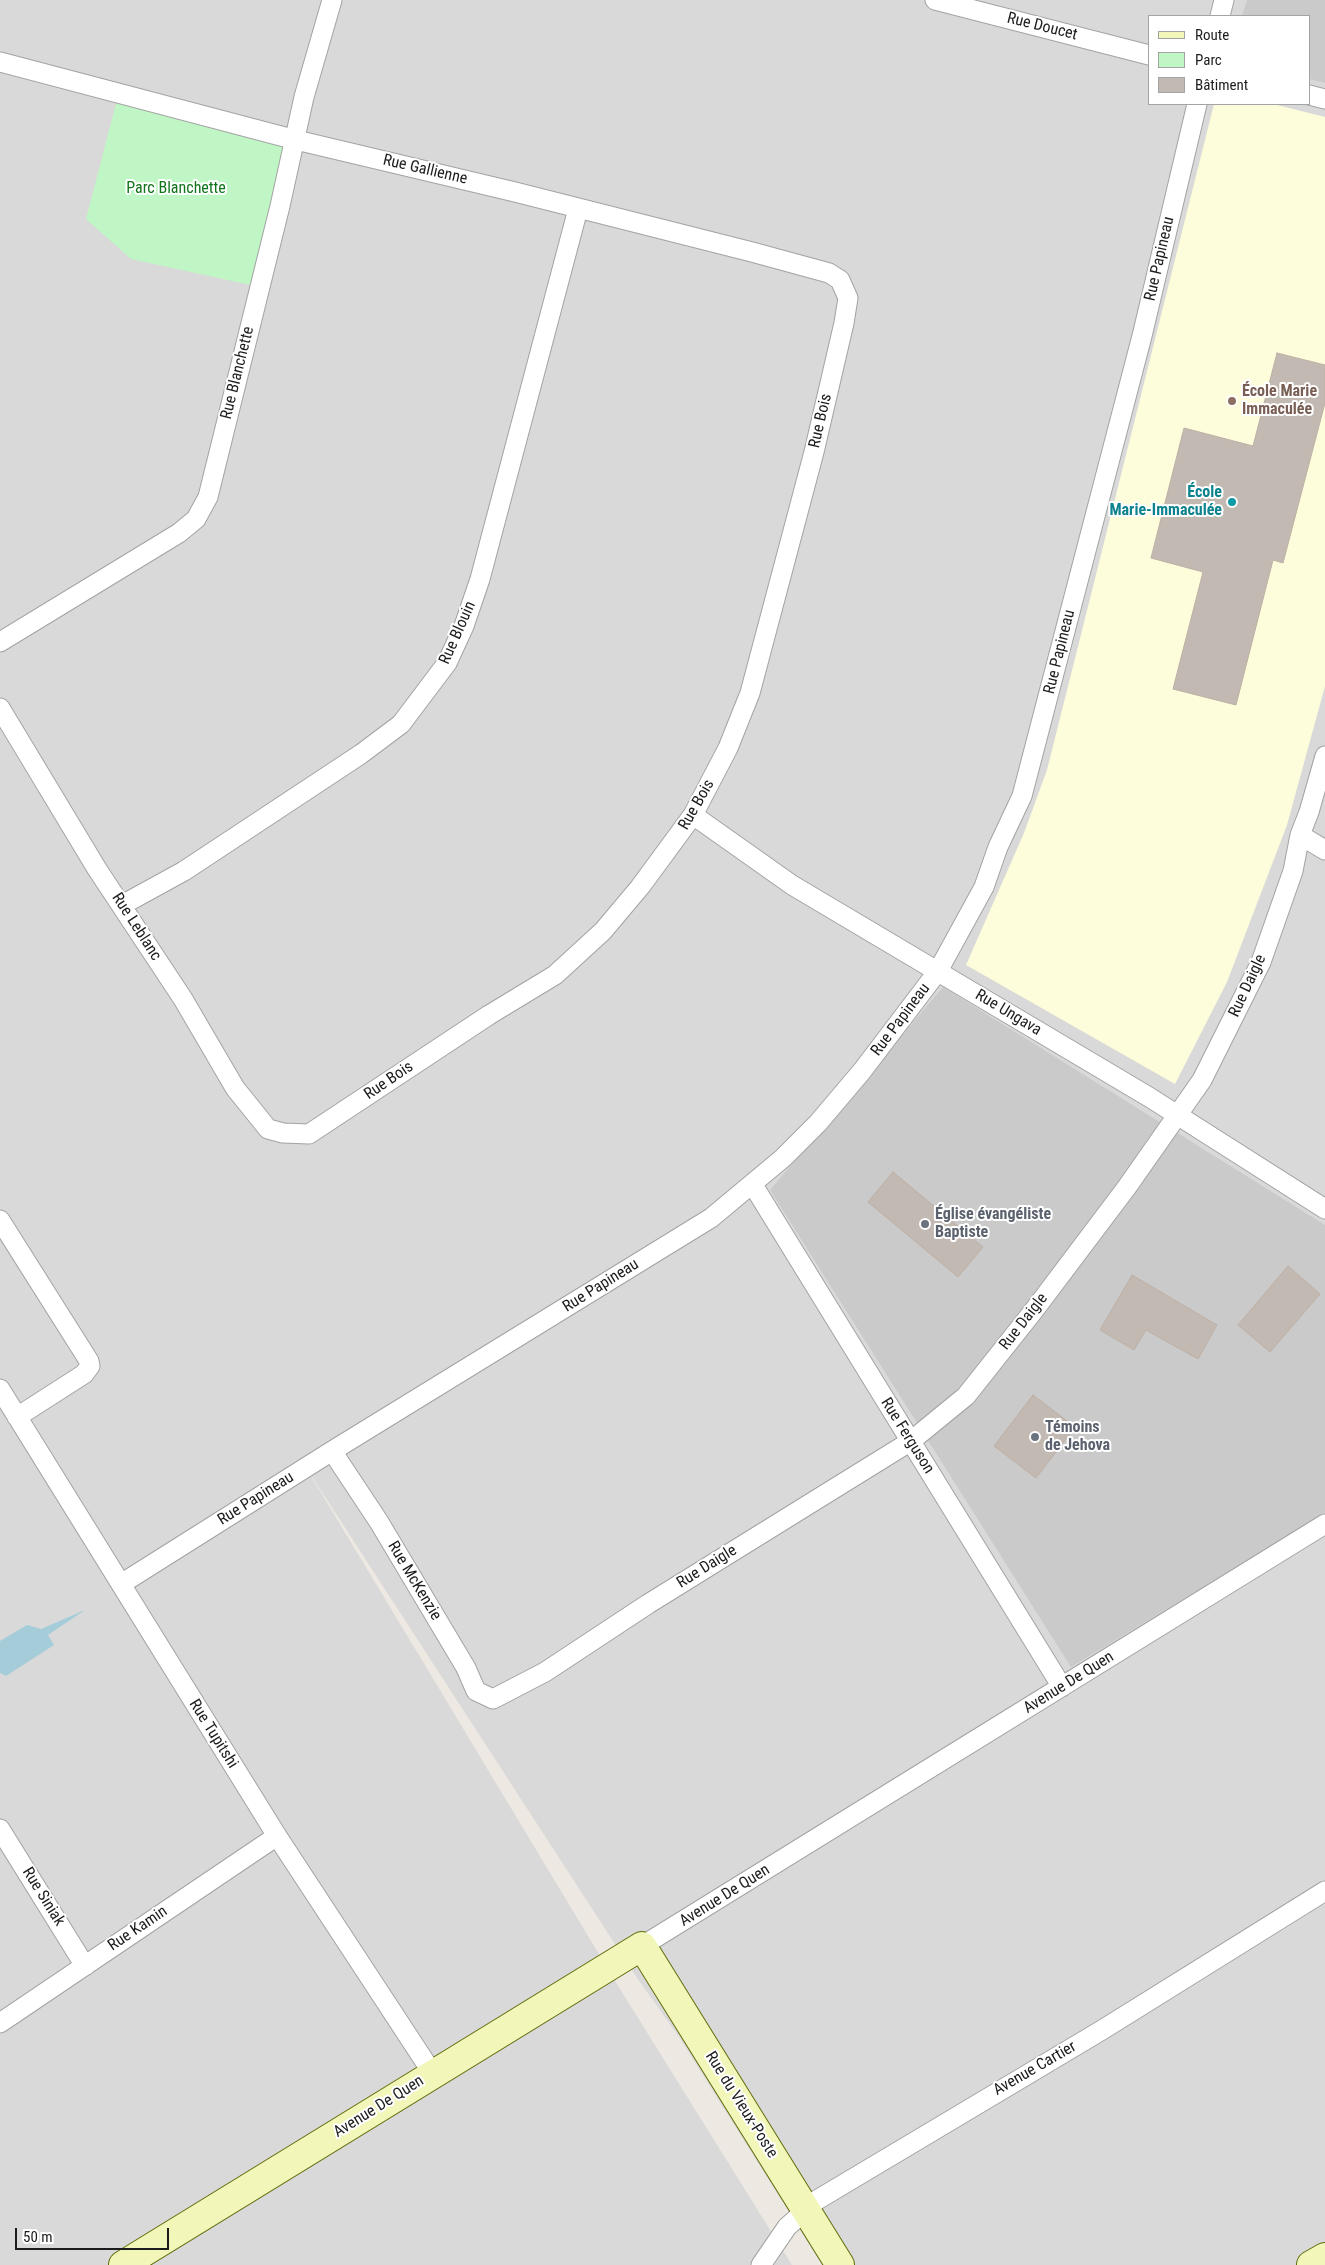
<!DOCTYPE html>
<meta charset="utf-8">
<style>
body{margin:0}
#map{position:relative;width:1325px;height:2265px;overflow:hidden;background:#ede9e2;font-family:"Roboto Condensed",sans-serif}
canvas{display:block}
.legend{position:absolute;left:1148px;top:15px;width:162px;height:90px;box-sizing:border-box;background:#fff;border:1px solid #a4a4a4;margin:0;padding:6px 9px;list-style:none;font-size:15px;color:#1c1c1c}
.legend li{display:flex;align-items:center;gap:10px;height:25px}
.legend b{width:25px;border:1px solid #a4a4a4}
.scale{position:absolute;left:15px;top:2228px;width:154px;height:22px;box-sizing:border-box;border:2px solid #1c1c1c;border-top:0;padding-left:6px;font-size:15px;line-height:18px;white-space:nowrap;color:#1c1c1c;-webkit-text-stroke:4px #fff;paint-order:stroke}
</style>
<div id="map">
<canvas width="1325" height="2265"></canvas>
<ul class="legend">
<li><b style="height:6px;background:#f2f6b8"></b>Route</li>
<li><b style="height:14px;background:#c0f6c5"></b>Parc</li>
<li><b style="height:14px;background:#c1b9b2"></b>Bâtiment</li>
</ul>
<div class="scale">50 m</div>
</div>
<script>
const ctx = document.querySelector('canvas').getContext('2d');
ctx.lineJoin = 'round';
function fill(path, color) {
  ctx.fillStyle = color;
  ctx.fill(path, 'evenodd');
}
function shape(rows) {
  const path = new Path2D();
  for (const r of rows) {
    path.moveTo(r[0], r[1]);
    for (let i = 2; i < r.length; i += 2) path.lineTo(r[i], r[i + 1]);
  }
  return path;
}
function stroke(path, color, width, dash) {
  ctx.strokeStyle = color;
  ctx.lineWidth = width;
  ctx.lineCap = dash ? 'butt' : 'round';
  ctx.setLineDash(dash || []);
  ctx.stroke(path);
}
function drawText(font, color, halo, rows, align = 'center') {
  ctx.font = font + ' "Roboto Condensed",sans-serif';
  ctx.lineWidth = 4;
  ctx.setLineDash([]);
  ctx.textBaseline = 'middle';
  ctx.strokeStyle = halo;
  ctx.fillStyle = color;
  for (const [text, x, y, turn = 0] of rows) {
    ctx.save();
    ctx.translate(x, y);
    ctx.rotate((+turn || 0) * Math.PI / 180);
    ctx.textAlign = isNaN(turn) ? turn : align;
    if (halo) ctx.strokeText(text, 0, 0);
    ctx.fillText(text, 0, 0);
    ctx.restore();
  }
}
fill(shape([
 [0,0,1325,0,1325,2265,822,2265,679,2037,635,1975,305,1466,620,1989,792,2265,0,2265],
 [1149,16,1309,16,1309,104,1149,104]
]), '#dad9d9');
fill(shape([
 [1214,104,1273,104,1325,117,1325,686,1287,825,1227,982,1175,1084,966,965,1024,833,1047,770]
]), '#fdfddb');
fill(shape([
 [1247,0,1325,0,1325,83,1309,79,1309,16,1242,16],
 [943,987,1325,1225,1325,1513,1071,1667,770,1190]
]), '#cacaca');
fill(shape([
 [119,92,301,141,260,287,131,259,86,219]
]), '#c0f6c5');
fill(shape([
 [85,1610,48,1635,54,1645,6,1676,0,1673,0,1641,27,1625,41,1629]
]), '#a4ccd9');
const building = shape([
 [1277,353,1325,365,1325,403,1283,563,1273,560,1236,705,1173,689,1203,572,1151,558,1184,428,1253,446,1277,353],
 [893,1172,983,1247,958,1277,868,1202,893,1172],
 [1288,1266,1320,1294,1270,1352,1238,1325,1288,1266],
 [1132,1275,1217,1325,1198,1359,1146,1330,1134,1350,1100,1330,1132,1275],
 [1033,1395,1075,1427,1036,1478,994,1446,1033,1395]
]);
fill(building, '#c1b9b2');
stroke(building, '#beb0a5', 1);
const street = shape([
 [935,0,1149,55],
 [1220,16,1224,0],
 [0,62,296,140,515,192,752,252,829,273,840,280,848,298,844,323,814,452,750,693,728,748,693,815,640,887,603,931,555,975,489,1015,309,1134,283,1133,268,1129,235,1088,183,999,97,869,0,708],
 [1309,95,1325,99],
 [0,642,179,533,196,519,208,497,280,206,304,97,332,0],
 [693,815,792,885,1149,1097,1325,1209],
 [1300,835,1325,850],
 [122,905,184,871,361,754,401,724,447,663,464,626,480,579,578,209],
 [753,1185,1062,1687],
 [0,1220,89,1361,90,1366,84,1374,17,1417],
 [0,1389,277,1836,433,2074],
 [332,1451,379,1522,466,1668,476,1691,493,1699,545,1672,648,1604,911,1441,966,1396,1035,1309,1127,1187,1202,1080,1261,962,1293,871,1300,835,1309,812,1325,756],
 [121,1584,332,1451,711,1218,783,1158,818,1123,862,1071,938,971,984,887,998,847,1022,796,1142,336,1197,104],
 [0,1829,85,1966],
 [642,1946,1325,1524],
 [0,2023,277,1836],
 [761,2265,787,2227,817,2200,1102,2030,1325,1891]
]);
const secondary = shape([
 [123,2265,642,1946,840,2265],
 [1311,2265,1325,2257]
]);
stroke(street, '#a3a3a3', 21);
stroke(secondary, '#606c0a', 30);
stroke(street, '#fff', 19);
stroke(secondary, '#f2f6b8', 28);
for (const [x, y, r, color] of [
 [1232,401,5,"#8d6e63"],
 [1232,502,5,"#0f9aa8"],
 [925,1224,5,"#6b7280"],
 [1035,1437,5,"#6b7280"]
]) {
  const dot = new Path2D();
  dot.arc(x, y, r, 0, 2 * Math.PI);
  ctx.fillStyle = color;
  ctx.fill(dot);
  stroke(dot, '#fff', 2);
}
drawText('16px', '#1c1c1c', '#fff', [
 ["Rue Doucet",1042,27,14],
 ["Rue Gallienne",425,170,13],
 ["Rue Papineau",1160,259,-77],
 ["Rue Blanchette",238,373,-76],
 ["Rue Bois",821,421,-77],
 ["Rue Blouin",458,633,-66],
 ["Rue Papineau",1060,652,-76],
 ["Rue Bois",697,805,-60],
 ["Rue Leblanc",136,927,57],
 ["Rue Daigle",1248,986,-65],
 ["Rue Ungava",1008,1013,31],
 ["Rue Papineau",901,1020,-53],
 ["Rue Bois",389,1081,-34],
 ["Rue Papineau",601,1286,-32],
 ["Rue Daigle",1024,1322,-52],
 ["Rue Ferguson",907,1436,58],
 ["Rue Papineau",256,1499,-32],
 ["Rue Daigle",707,1567,-32],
 ["Rue McKenzie",414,1581,59],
 ["Avenue De Quen",1069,1683,-32],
 ["Rue Tupitshi",213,1734,58],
 ["Avenue De Quen",725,1896,-32],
 ["Rue Siniak",43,1897,58],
 ["Rue Kamin",138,1929,-34],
 ["Avenue Cartier",1035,2069,-30],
 ["Rue du Vieux-Poste",741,2105,58],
 ["Avenue De Quen",379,2107,-32]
]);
drawText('16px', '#11731a', '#fff', [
 ["Parc Blanchette",176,189]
]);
drawText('bold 16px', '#785e54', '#fff', [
 ["École Marie",1242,392],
 ["Immaculée",1242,410]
], 'left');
drawText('bold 16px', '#0d838f', '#fff', [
 ["École",1222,493],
 ["Marie-Immaculée",1222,511]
], 'right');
drawText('bold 16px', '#5b616d', '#fff', [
 ["Église évangéliste",935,1215],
 ["Baptiste",935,1233],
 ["Témoins",1045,1428],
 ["de Jehova",1045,1446]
], 'left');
</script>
